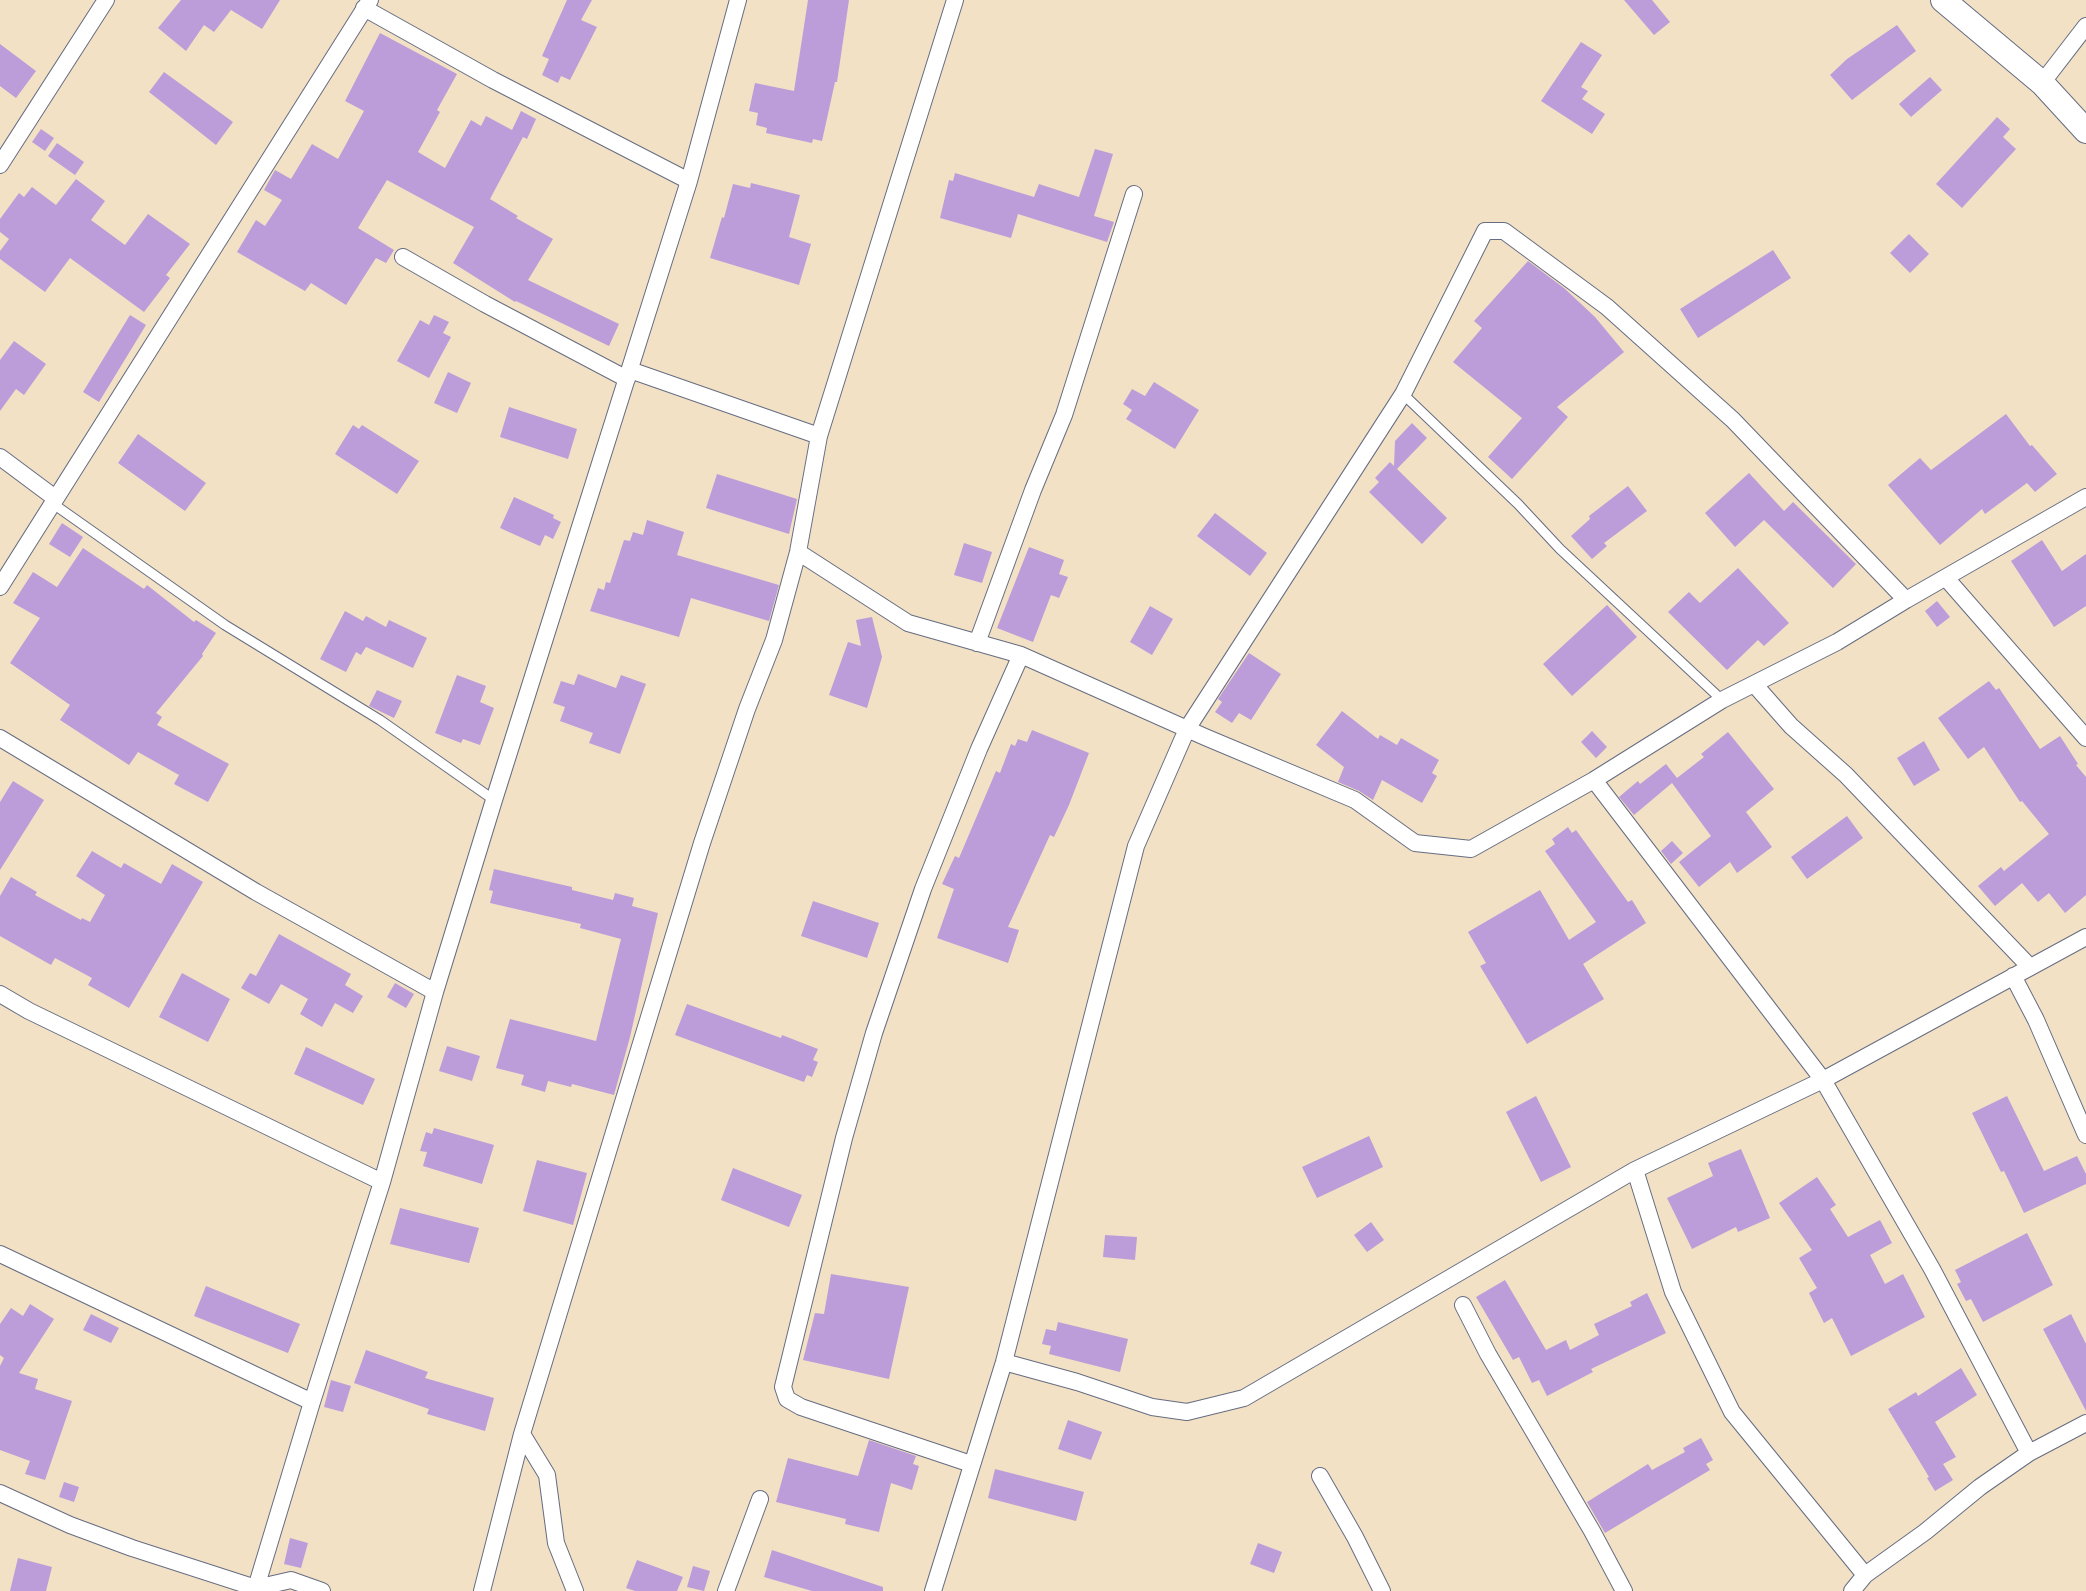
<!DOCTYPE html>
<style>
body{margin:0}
canvas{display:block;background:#f2e1c4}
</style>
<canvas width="2086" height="1591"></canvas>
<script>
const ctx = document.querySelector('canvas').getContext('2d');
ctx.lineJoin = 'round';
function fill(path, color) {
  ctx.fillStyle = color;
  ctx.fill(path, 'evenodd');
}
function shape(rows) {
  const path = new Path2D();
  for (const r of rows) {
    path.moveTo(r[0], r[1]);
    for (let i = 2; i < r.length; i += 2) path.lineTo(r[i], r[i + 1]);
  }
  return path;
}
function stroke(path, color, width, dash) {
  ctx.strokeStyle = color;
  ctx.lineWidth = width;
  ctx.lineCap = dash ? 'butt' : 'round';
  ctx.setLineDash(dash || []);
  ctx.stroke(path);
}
fill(shape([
 [181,0,280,0,262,29,231,10,214,32,204,25,186,51,158,28],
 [567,0,592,0,581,20,597,27,570,80,561,76,558,83,542,75,549,59,542,56],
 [808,0,849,0,837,82,835,82,822,141,813,139,812,143,766,133,767,128,756,125,758,113,749,111,755,83,794,91],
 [1624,0,1652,0,1670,22,1654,35],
 [1897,25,1916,51,1852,100,1830,75,1847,59],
 [380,33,457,74,437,110,440,112,418,152,445,168,471,120,481,126,486,116,512,130,521,111,536,119,527,139,523,137,490,199,518,216,516,218,553,239,528,280,619,324,609,346,516,301,515,302,453,263,474,227,387,180,358,228,394,250,386,263,376,258,346,305,311,283,305,291,237,252,256,220,265,226,282,200,264,190,275,170,291,179,312,144,338,159,364,111,345,101],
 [1581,42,1602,55,1581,87,1588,91,1582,99,1605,114,1592,134,1541,101],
 [0,44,36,71,16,98,0,86],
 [164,72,233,122,216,145,149,92],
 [1930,77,1942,90,1911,117,1899,104],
 [1997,117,2010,129,2003,137,2016,149,1962,208,1936,184],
 [41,129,54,138,45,151,32,142],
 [57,143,84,162,75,175,48,156],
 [1095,149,1113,154,1094,216,1114,222,1107,242,1018,214,1011,238,940,218,949,180,953,181,955,173,1034,197,1039,184,1079,197],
 [76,179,105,201,91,220,125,245,148,214,190,244,166,275,170,278,144,312,70,258,45,292,0,259,0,251,9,239,0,232,0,219,19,193,24,197,32,187,56,205],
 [751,183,800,195,789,237,811,244,799,285,710,258,722,217,724,218,733,184,750,188],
 [1909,234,1929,254,1910,273,1890,253],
 [1773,250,1791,278,1698,338,1680,309],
 [1528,261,1564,288,1595,317,1624,352,1557,407,1568,417,1512,479,1488,457,1522,418,1453,362,1482,328,1474,321],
 [130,315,146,325,99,402,83,392],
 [434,315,449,322,443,333,451,337,429,378,397,361,420,320,429,325],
 [14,341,46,364,24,395,16,389,0,411,0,360],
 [448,372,471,383,457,413,434,403],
 [1154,382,1199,410,1175,449,1126,419,1132,410,1123,404,1132,389,1145,396],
 [509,407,577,429,568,459,500,437],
 [2006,414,2030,446,2032,445,2057,474,2035,492,2027,483,1985,514,1982,509,1940,545,1888,485,1920,458,1931,470],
 [1412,423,1427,438,1397,469,1447,518,1422,544,1369,492,1379,482,1375,478,1390,462,1394,466,1395,441],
 [353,425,359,429,362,425,419,461,397,494,335,454],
 [138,434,206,483,185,511,118,463],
 [1749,473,1784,511,1793,502,1856,564,1833,588,1764,520,1735,547,1705,513],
 [717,474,797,499,789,534,706,508],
 [1628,486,1647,511,1604,543,1607,546,1592,559,1571,536,1590,519,1589,516],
 [514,497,554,515,553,518,561,522,553,539,545,535,540,546,500,528],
 [1215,513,1267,553,1250,576,1197,536],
 [647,520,684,532,677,555,779,585,769,621,691,598,679,637,590,611,598,588,604,590,606,582,610,583,624,540,630,541,633,532,643,535],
 [62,523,83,537,70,557,49,544],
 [2042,540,2062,571,2086,554,2086,606,2054,627,2011,561],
 [964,543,992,552,982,583,954,575],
 [1029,547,1064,560,1059,574,1068,577,1059,598,1051,595,1033,642,997,628],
 [83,548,144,589,147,585,194,622,196,620,216,633,202,654,203,656,156,713,162,717,157,725,229,764,208,802,174,784,179,775,138,752,129,765,60,720,70,705,10,663,40,618,13,603,33,572,57,587],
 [1738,568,1789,623,1764,646,1758,640,1727,670,1668,612,1689,592,1700,603],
 [1937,601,1950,617,1937,627,1925,611],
 [1607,605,1637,637,1572,696,1543,664],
 [1150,606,1173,619,1152,655,1130,642],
 [345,611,363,621,366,616,386,627,389,620,427,638,413,668,366,647,361,655,356,652,346,672,320,659],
 [872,617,882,657,867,708,829,695,848,642,861,646,856,620],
 [1249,653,1281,674,1251,720,1239,713,1232,723,1215,712,1222,702,1218,699],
 [578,674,616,688,621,675,646,684,620,754,589,743,593,733,560,721,565,707,553,703,561,681,574,685],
 [457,675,486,686,480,702,494,708,480,745,463,739,461,743,435,733],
 [1989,681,1996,690,1999,688,2040,749,2060,736,2078,764,2076,765,2086,777,2086,895,2065,913,2049,893,2038,902,2022,883,1995,906,1978,886,2001,867,2004,871,2049,834,2022,801,2020,802,1984,747,1968,759,1938,718],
 [377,690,402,701,394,718,369,706],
 [1342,711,1378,739,1380,735,1397,745,1401,738,1439,760,1432,773,1437,776,1422,803,1382,780,1373,800,1359,791,1338,782,1344,767,1316,745],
 [1032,730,1089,753,1069,805,1054,837,1050,835,1008,927,1019,930,1008,963,937,938,954,889,942,884,955,856,959,858,996,771,1000,773,1011,744,1015,746,1018,739,1027,742],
 [1592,731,1607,747,1596,758,1581,742],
 [1728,732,1774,789,1746,812,1772,847,1737,873,1730,862,1699,887,1679,862,1711,836,1672,783,1634,815,1619,797,1638,781,1640,784,1666,764,1677,778,1704,757,1701,754],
 [1924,741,1940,770,1914,786,1897,758],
 [13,781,44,800,0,870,0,802],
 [1847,816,1863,838,1807,879,1791,857],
 [1568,827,1572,833,1576,830,1628,902,1632,900,1646,923,1583,964,1604,999,1527,1044,1480,966,1486,963,1468,932,1540,890,1569,940,1596,922,1545,851,1555,844,1552,839],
 [1672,841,1683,853,1671,864,1661,851],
 [92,851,121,868,124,863,161,884,172,864,203,882,129,1008,88,985,92,978,55,958,51,965,0,936,0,896,11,877,37,892,35,895,81,920,82,918,90,922,105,895,76,876],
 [494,869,572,887,572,890,613,900,615,893,634,898,632,906,658,913,630,1037,614,1095,572,1084,571,1087,548,1081,545,1092,521,1085,524,1075,496,1068,510,1019,596,1041,621,939,580,928,581,924,490,903,493,891,489,890],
 [813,901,879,923,867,958,801,936],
 [279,934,351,974,345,985,363,996,353,1013,335,1003,322,1027,300,1014,308,999,281,984,269,1004,241,988,250,973,256,976],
 [182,973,230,999,208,1042,159,1017],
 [395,983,414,994,406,1008,387,997],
 [687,1004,781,1038,782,1035,818,1049,813,1060,818,1062,812,1077,807,1075,804,1082,675,1035],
 [447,1046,480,1056,472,1081,439,1071],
 [306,1047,375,1079,363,1105,294,1074],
 [1536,1096,1571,1167,1541,1182,1506,1112],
 [2007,1096,2044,1171,2077,1156,2086,1174,2086,1184,2024,1213,2004,1171,2001,1172,1972,1113],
 [434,1128,494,1145,482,1184,423,1166,427,1152,420,1151,426,1132,432,1134],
 [1369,1136,1383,1167,1317,1198,1302,1167],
 [1741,1149,1770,1218,1738,1232,1736,1227,1692,1249,1667,1198,1713,1176,1708,1163],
 [537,1160,587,1173,573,1225,523,1211],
 [733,1168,802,1195,789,1227,721,1200],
 [1817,1177,1836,1205,1830,1209,1848,1237,1880,1220,1892,1243,1870,1255,1885,1284,1903,1274,1925,1317,1851,1356,1832,1318,1824,1323,1809,1293,1817,1288,1799,1258,1812,1250,1779,1203],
 [400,1208,479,1228,469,1263,390,1244],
 [1371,1222,1384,1240,1367,1252,1354,1235],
 [2027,1233,2053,1285,1983,1322,1971,1299,1966,1301,1957,1284,1961,1282,1955,1270],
 [1105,1235,1137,1237,1135,1260,1103,1257],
 [831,1274,909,1287,889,1379,803,1360,815,1313,824,1314],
 [1505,1280,1546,1350,1566,1340,1570,1350,1599,1335,1594,1324,1632,1306,1630,1302,1647,1293,1666,1333,1591,1369,1593,1372,1547,1396,1539,1380,1532,1383,1519,1357,1513,1360,1476,1297],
 [206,1286,300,1324,288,1353,194,1316],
 [30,1304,54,1319,19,1373,38,1379,35,1389,72,1401,45,1480,25,1474,30,1461,0,1450,0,1366,4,1358,0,1355,0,1324,11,1308,23,1316],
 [91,1314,119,1328,111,1343,83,1330],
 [2071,1314,2086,1344,2086,1411,2043,1329],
 [1058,1322,1128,1339,1120,1372,1049,1354,1051,1346,1042,1344,1046,1329,1056,1331],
 [366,1350,428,1372,425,1378,494,1398,485,1431,427,1414,429,1409,354,1383],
 [1961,1368,1977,1395,1935,1422,1956,1457,1943,1464,1953,1480,1935,1491,1927,1478,1929,1477,1888,1409,1916,1392,1918,1396],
 [331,1380,351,1386,343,1412,324,1407],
 [1068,1420,1102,1432,1091,1460,1058,1449],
 [1701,1438,1713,1460,1706,1464,1710,1470,1605,1533,1587,1502,1648,1464,1652,1470,1685,1452,1683,1448],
 [869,1440,916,1456,913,1464,919,1466,912,1490,891,1483,879,1532,845,1524,846,1519,776,1502,788,1458,858,1476],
 [995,1469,1084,1492,1076,1521,988,1498],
 [64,1482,79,1487,74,1502,59,1497],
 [290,1538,308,1543,301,1568,284,1564],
 [1258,1543,1282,1552,1274,1573,1250,1564],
 [772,1550,883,1587,883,1591,812,1591,764,1577],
 [18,1558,52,1567,46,1591,10,1591],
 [637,1560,683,1577,677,1591,635,1591,626,1588],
 [693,1566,710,1571,704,1591,687,1587]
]), '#bc9dda');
const lane = shape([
 [1403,394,1518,504,1560,549,1722,700],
 [52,503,225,625,380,720,494,800]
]);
const street = shape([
 [364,8,493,80,689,181],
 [2042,83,2086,26],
 [0,165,106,0],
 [403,257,485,304,627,379],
 [630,370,819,436],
 [0,457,55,498],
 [798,552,908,623,1021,655,1205,737,1355,800,1415,843,1471,849,1594,780,1722,700,1837,642,1906,600,2086,497],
 [1946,578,2086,738],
 [0,587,370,0],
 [977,643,1033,490,1064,415,1134,194],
 [1754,684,1791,726,1846,775,2030,967],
 [0,738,256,892,435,992],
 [1594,780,1823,1080,1932,1269,2029,1453],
 [2013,976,2036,1020,2086,1135],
 [0,994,29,1011,382,1182],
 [1635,1170,1673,1292,1732,1412,1865,1575],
 [0,1254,312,1402],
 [1463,1305,1488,1354,1592,1531,1624,1591],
 [1004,1362,1077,1382,1152,1407,1187,1412,1244,1398,1635,1170,1823,1080,2086,937],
 [522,1434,547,1475,556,1543,575,1591],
 [971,1464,801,1407,787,1399,783,1387,844,1138,874,1033,923,889,979,749,1021,655],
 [1320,1476,1355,1537,1382,1591],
 [0,1493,70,1525,132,1548,256,1588,291,1580,322,1591],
 [255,1591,312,1402,382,1182,435,992,494,800,689,181,738,0],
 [482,1591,522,1434,702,843,747,709,774,640,798,552,819,436,955,0],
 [726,1591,760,1499],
 [933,1591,1004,1362,1136,846,1187,729,1403,394,1485,231,1504,231,1607,307,1733,420,1906,600],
 [1852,1591,1865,1575,1925,1532,1980,1487,2029,1453,2086,1423]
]);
const secondary = shape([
 [1943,0,2042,83,2086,131]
]);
stroke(lane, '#666d82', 11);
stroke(street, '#666d82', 18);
stroke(secondary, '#666d82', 26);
stroke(lane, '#fff', 9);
stroke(street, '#fff', 16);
stroke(secondary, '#fff', 24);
</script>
